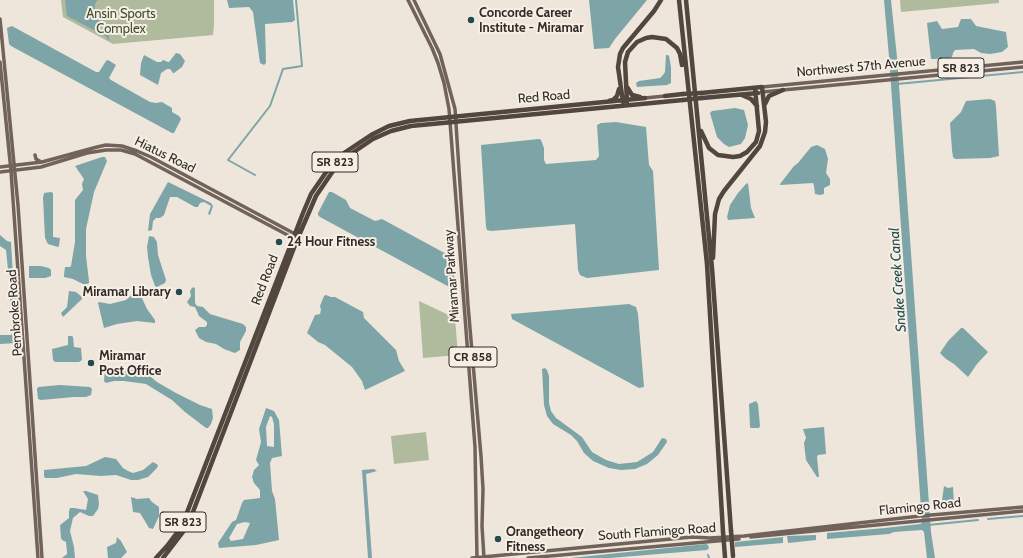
<!DOCTYPE html>
<style>
body{margin:0}
canvas{display:block;background:#eee5db}
</style>
<canvas width="1023" height="558"></canvas>
<script>
const ctx = document.querySelector('canvas').getContext('2d');
ctx.lineJoin = 'round';
function fill(path, color) {
  ctx.fillStyle = color;
  ctx.fill(path, 'evenodd');
}
function shape(rows) {
  const path = new Path2D();
  for (const r of rows) {
    path.moveTo(r[0], r[1]);
    for (let i = 2; i < r.length; i += 2) path.lineTo(r[i], r[i + 1]);
  }
  return path;
}
function stroke(path, color, width, dash) {
  ctx.strokeStyle = color;
  ctx.lineWidth = width;
  ctx.lineCap = dash ? 'butt' : 'round';
  ctx.setLineDash(dash || []);
  ctx.stroke(path);
}
function drawText(font, color, halo, rows, align = 'center') {
  ctx.font = font + ' Cabin,sans-serif';
  ctx.lineWidth = 4;
  ctx.setLineDash([]);
  ctx.textBaseline = 'middle';
  ctx.strokeStyle = halo;
  ctx.fillStyle = color;
  for (const [text, x, y, turn = 0] of rows) {
    ctx.save();
    ctx.translate(x, y);
    ctx.rotate((+turn || 0) * Math.PI / 180);
    ctx.textAlign = isNaN(turn) ? turn : align;
    if (halo) ctx.strokeText(text, 0, 0);
    ctx.fillText(text, 0, 0);
    ctx.restore();
  }
}
fill(shape([
 [61,0,214,0,214,25,213,35,113,44,63,17],
 [900,0,999,0,999,3,901,12],
 [419,301,455,318,458,355,423,358],
 [426,432,429,460,394,464,391,436]
]), '#b0bb9d');
fill(shape([
 [65,0,98,0,96,2,95,5,95,10,100,18,99,28,102,32,109,35,109,40,108,40,107,37,67,16],
 [227,0,293,0,295,20,292,22,265,24,266,63,264,65,260,63,253,12,249,7,229,8],
 [589,0,647,0,615,39,609,48,594,49],
 [884,0,891,0,897,57,931,532,935,558,927,558,924,532,922,530,894,532,889,534,827,539,827,533,885,528,920,524,922,523,889,57],
 [961,19,971,19,976,26,1006,32,1008,47,1002,52,990,54,981,53,974,49,955,50,953,53,952,57,947,59,931,59,927,23,937,21,942,29,958,27],
 [12,26,96,72,99,72,106,61,108,60,116,65,109,78,111,80,150,102,156,103,162,102,172,108,172,112,179,116,181,119,174,133,172,133,11,46,9,44,7,28],
 [176,53,180,54,185,61,182,67,174,73,173,73,170,69,167,69,161,73,158,85,140,75,141,63,144,55,157,62,161,62,163,60,168,62,169,62],
 [666,55,668,55,669,56,671,67,671,83,667,85,637,87,636,83,639,81,660,78,663,75,665,72],
 [990,99,995,101,996,107,999,156,990,158,955,159,953,157,952,150,950,123,961,112,966,101],
 [735,108,744,110,748,125,745,138,741,144,729,147,724,144,717,137,710,113,712,111],
 [616,122,646,127,649,165,653,171,659,270,587,278,582,276,580,275,578,270,575,224,491,231,487,230,486,227,481,145,539,139,541,140,544,148,544,160,546,164,596,160,599,156,597,125,601,123],
 [817,145,825,149,828,159,826,173,830,179,830,185,824,188,824,194,820,195,815,194,814,186,813,183,780,185,780,184,794,166,798,163,811,147],
 [102,157,105,157,107,161,94,192,86,229,86,256,89,281,89,283,85,285,73,279,64,277,64,275,65,267,70,267,71,266,75,242,75,200,83,190,82,184,84,179,75,166],
 [168,182,211,203,213,206,210,215,208,214,211,206,204,202,200,203,198,207,195,207,177,197,170,197,164,215,160,218,156,218,153,221,152,230,148,231,150,214],
 [748,183,751,208,755,218,728,220,727,217,730,205,738,193,746,184],
 [51,192,53,193,53,237,60,238,59,246,58,247,48,244,45,238,43,198,44,193],
 [329,192,332,192,346,200,350,208,375,221,382,219,450,256,453,258,455,288,453,289,320,217,318,215,318,213],
 [0,235,7,241,11,242,13,276,11,280,9,280,6,250,0,246],
 [149,236,154,237,157,242,158,255,166,280,165,283,157,287,155,286,151,275,148,257,147,247],
 [29,266,41,266,49,268,51,270,51,276,45,278,29,278],
 [194,287,195,289,195,303,197,306,203,307,210,314,243,324,246,327,246,331,240,342,240,350,235,353,232,352,224,349,216,344,206,342,199,338,195,330,199,327,205,327,207,325,207,322,199,316,195,307,190,306,187,302,191,296,190,291,192,288],
 [69,291,76,292,82,297,82,299,63,317,61,313,67,307],
 [135,292,140,294,147,309,155,320,155,323,137,321,117,324,104,328,98,303,99,302,110,304,126,300],
 [12,295,17,299,20,347,17,347,16,343,0,344,0,335,11,335,12,333,10,297],
 [326,295,331,297,335,297,363,312,364,318,396,350,399,361,405,371,365,390,362,381,352,367,325,345,318,342,307,333,315,315,320,314,321,310,320,306,324,296],
 [629,304,636,307,638,314,644,387,639,388,512,319,511,314],
 [961,328,963,328,988,352,977,364,968,377,954,364,946,359,940,353,948,341],
 [68,336,72,336,73,337,74,347,81,348,82,360,79,362,55,362,53,360,52,349,68,345],
 [545,368,547,370,549,376,549,403,551,411,556,418,582,437,592,452,606,460,619,464,637,462,653,452,662,438,666,439,667,442,658,455,647,464,635,469,621,470,609,468,593,461,584,453,577,441,571,435,553,424,547,416,544,405,542,369],
 [106,369,123,372,127,370,139,370,146,373,157,382,176,393,200,405,212,409,213,418,211,424,208,428,206,428,185,412,172,400,146,384,124,381,114,381,106,383,104,381,105,370],
 [60,385,90,387,92,389,91,395,86,397,74,397,41,400,38,399,37,389,38,387],
 [756,401,758,404,760,426,759,428,751,428,750,427,749,404],
 [266,408,274,411,279,420,282,456,272,458,270,463,272,491,275,499,279,540,256,545,219,548,218,543,232,522,236,520,242,503,244,500,260,498,260,490,254,483,252,477,254,470,259,465,256,460,261,442,259,429],
 [270,416,272,417,274,424,274,447,267,446,266,427],
 [245,522,250,523,243,539,231,541,229,538,237,524],
 [824,427,826,454,818,455,817,457,819,477,817,477,806,460,804,443,806,438,803,429],
 [105,457,116,459,123,468,128,471,133,473,143,470,153,462,158,465,157,468,148,477,138,480,131,480,116,475,101,476,76,474,57,478,45,478,44,476,44,470,86,466],
 [374,469,377,471,366,474,372,558,368,558,362,470],
 [944,486,948,488,953,487,954,505,949,507,944,507,942,500],
 [83,491,86,491,98,495,99,504,98,509,93,516,89,516,80,512,73,518,70,531,74,547,75,558,62,558,67,554,67,552,66,542,62,540,61,538,60,525,69,518,69,511,70,508,74,508,86,510,88,499],
 [131,497,137,499,149,498,152,502,159,507,159,516,153,529,149,528,140,513,133,512],
 [816,535,816,540,788,543,787,536],
 [117,537,121,541,127,552,121,558,108,558,107,547,116,543],
 [783,537,783,543,735,547,735,542],
 [706,544,708,545,709,548,707,550,610,558,570,558]
]), '#7da5a7');
stroke(shape([
 [897,84,1023,72],
 [255,175,228,160,270,106,283,69,302,66,296,0],
 [988,519,1023,516],
 [928,525,978,520],
 [708,555,709,558]
]), '#7da5a7', 2);
stroke(shape([
 [408,0,432,48,438,63,444,83,449,109,475,447,477,558],
 [414,0,440,54,455,109,468,305,481,456,483,489,482,526,484,558],
 [0,19,18,205,42,558],
 [0,62,11,171,38,558],
 [762,87,1023,62],
 [762,92,1023,67],
 [645,98,665,96],
 [35,155,36,159,41,162],
 [0,167,42,162,97,147,106,145,122,146,137,151,151,157,297,235],
 [0,172,41,167,87,153,106,150,121,150,135,154,295,239],
 [751,537,1023,511],
 [472,558,692,537,710,538,744,536,920,516,1023,507],
 [528,558,739,539]
]), '#72635a', 3.5);
stroke(shape([
 [679,0,707,264,723,532],
 [686,0,712,268,731,531],
 [627,87,632,95,640,97],
 [701,93,762,87,766,122,765,132,760,146,724,191,719,199,715,214,713,258],
 [742,95,751,99,757,106],
 [665,96,683,94],
 [702,98,758,93],
 [609,101,613,100,617,96,619,89],
 [623,102,618,67,620,54,623,48,654,11,661,0],
 [627,102,625,62,628,52,637,42,646,38,652,37,666,39,677,48,680,54,682,65],
 [765,104,769,96,783,90],
 [701,131,709,148,718,155,733,157,740,156,747,152,756,142,759,131,755,88],
 [156,558,167,546,179,530,186,515,303,213,311,194,329,168,344,153,371,135,389,126,410,121,645,98],
 [163,558,183,532,191,517,297,240,316,196,333,171,348,156,373,139,391,131,411,126,683,100]
]), '#52463f', 4.5);
stroke(shape([
 [683,94,701,93],
 [683,100,702,98],
 [731,531,733,556],
 [723,532,725,557]
]), '#52463f', 4.5);
for (const [x, y, r, color] of [
 [471,20,4,"#224b4e"],
 [279,242,4,"#224b4e"],
 [179,292,4,"#224b4e"],
 [91,363,4,"#224b4e"],
 [498,539,4,"#224b4e"]
]) {
  const dot = new Path2D();
  dot.arc(x, y, r, 0, 2 * Math.PI);
  ctx.fillStyle = color;
  ctx.fill(dot);
  stroke(dot, '#f6efe6', 1.5);
}
for (const [x, y, w] of [
 [961,68,46],
 [335,162,46],
 [473,357,48],
 [183,522,46]
]) {
  const box = new Path2D();
  box.roundRect(x - w / 2, y - 10, w, 20, 3);
  ctx.fillStyle = '#f6efe6';
  ctx.fill(box);
  stroke(box, '#322b27', 1);
}
drawText('bold 12px', '#322b27', null, [
 ["SR 823",961,68],
 ["SR 823",335,162],
 ["CR 858",473,357],
 ["SR 823",183,522]
]);
drawText('bold 13px', '#322b27', '#f6efe6', [
 ["Concorde Career",479,13],
 ["Institute - Miramar",479,28],
 ["24 Hour Fitness",287,242],
 ["Miramar Library",171,292,"right"],
 ["Miramar",99,356],
 ["Post Office",99,371],
 ["Orangetheory",506,532],
 ["Fitness",506,547]
], 'left');
drawText('13px', '#414d2e', '#f6efe6', [
 ["Ansin Sports",121,14],
 ["Complex",121,29]
]);
drawText('13px', '#322b27', '#f6efe6', [
 ["Northwest 57th Avenue",861,67,-5],
 ["Red Road",544,97,-5],
 ["Hiatus Road",165,155,26],
 ["Miramar Parkway",452,276,-94],
 ["Red Road",265,280,-69],
 ["Pembroke Road",15,313,-94],
 ["Flamingo Road",920,507,-6],
 ["South Flamingo Road",657,532,-4]
]);
drawText('italic 14px', '#224b4e', '#f6efe6', [
 ["Snake Creek Canal",898,280,-94]
]);
</script>
